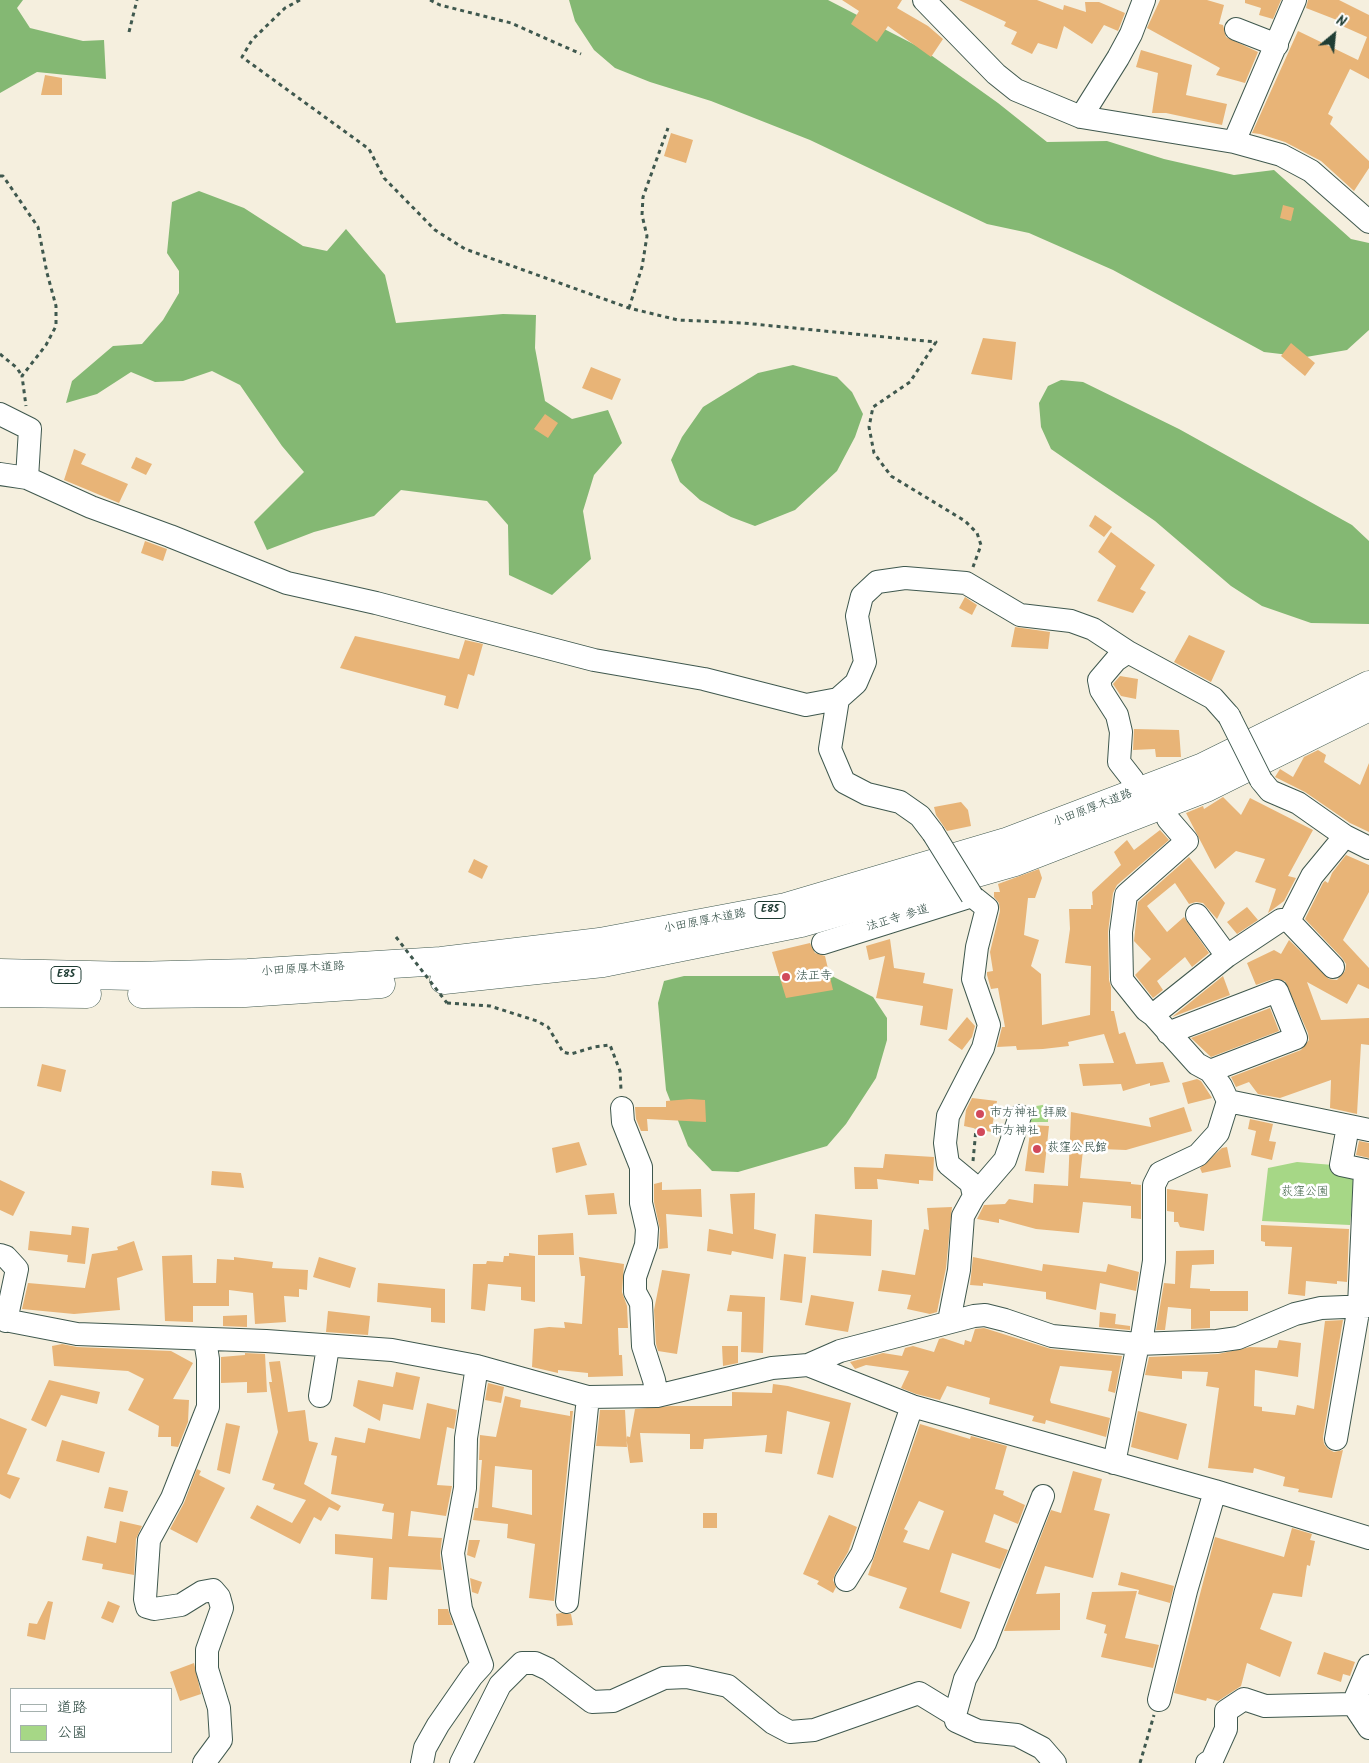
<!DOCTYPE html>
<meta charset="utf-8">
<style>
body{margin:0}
#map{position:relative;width:1369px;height:1763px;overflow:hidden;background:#f5efde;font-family:Kalam,"Klee One",sans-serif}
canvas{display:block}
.legend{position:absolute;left:10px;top:1688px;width:162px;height:65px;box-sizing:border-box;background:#fff;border:1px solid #a5b1ae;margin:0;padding:6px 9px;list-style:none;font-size:15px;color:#1f3d34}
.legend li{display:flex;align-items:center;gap:10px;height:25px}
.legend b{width:25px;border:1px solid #a5b1ae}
.north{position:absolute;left:1309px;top:10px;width:50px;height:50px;-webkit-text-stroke:4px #fff;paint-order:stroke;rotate:28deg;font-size:14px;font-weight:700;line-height:20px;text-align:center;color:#1f3d34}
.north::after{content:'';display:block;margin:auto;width:18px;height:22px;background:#1f3d34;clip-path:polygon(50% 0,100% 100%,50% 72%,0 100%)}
</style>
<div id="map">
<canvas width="1369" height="1763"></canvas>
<ul class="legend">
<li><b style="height:6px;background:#fff"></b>道路</li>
<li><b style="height:14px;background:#a6d786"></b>公園</li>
</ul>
<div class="north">N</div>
</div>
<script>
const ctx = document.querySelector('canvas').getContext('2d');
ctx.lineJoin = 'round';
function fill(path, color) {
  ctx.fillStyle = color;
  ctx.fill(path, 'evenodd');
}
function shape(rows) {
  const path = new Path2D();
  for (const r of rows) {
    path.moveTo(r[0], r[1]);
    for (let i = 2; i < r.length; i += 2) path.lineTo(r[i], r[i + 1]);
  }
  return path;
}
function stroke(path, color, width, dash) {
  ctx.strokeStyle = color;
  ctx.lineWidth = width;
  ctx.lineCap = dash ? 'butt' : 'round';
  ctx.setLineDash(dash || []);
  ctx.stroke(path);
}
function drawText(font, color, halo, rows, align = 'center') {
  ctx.font = font + ' Kalam,"Klee One",sans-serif';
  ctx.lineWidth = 5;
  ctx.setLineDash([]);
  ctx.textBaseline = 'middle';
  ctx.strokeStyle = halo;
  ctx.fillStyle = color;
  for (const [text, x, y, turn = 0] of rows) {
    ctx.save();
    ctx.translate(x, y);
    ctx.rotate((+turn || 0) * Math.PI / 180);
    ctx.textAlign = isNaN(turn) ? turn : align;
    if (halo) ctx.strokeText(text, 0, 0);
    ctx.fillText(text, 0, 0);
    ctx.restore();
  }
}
fill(shape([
 [1048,1104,1048,1122,1021,1122,1019,1109],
 [1297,1162,1333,1165,1355,1173,1350,1225,1262,1221,1268,1168]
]), '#a6d786');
fill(shape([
 [0,0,23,0,17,8,30,28,83,41,104,40,106,79,37,72,0,93],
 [569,0,828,0,921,48,998,103,1047,142,1107,141,1164,159,1234,175,1274,170,1351,239,1369,243,1369,330,1347,350,1306,357,1264,352,1113,270,1029,233,987,224,810,140,711,101,650,82,615,68,594,50,575,21],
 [199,191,244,208,303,246,327,251,346,229,385,275,396,323,503,314,536,315,535,348,545,401,572,419,608,410,622,443,594,475,583,511,591,559,552,595,509,575,508,525,487,501,401,490,374,516,314,532,267,550,254,522,304,472,282,446,240,385,212,371,183,381,155,382,131,372,97,394,66,403,72,381,113,346,142,344,163,320,179,293,179,271,167,253,172,202],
 [793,365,837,377,852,392,863,414,855,437,837,471,795,510,755,526,731,517,700,500,680,482,671,460,682,437,703,407,758,373],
 [1061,380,1083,382,1179,429,1352,525,1369,541,1369,624,1311,623,1262,606,1231,586,1155,521,1051,449,1041,427,1039,403,1048,386],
 [684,976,832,976,873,997,887,1018,887,1040,876,1078,846,1124,827,1146,738,1172,712,1171,688,1146,666,1090,658,1003,664,981]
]), '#84b873');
fill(shape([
 [842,0,902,0,897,8,928,26,943,39,931,57,888,26,877,42,851,24,859,11],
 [959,0,1037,0,1063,10,1064,5,1086,12,1085,2,1099,2,1125,13,1118,31,1104,25,1092,44,1064,26,1057,49,1038,43,1032,54,1011,44,1017,32,1004,26,1006,22],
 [1160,0,1207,0,1224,5,1219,24,1223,25,1226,37,1258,52,1245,83,1216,75,1220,68,1147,28],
 [1245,0,1281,0,1273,19,1259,15,1261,8,1245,3],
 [1308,0,1339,0,1369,15,1369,79,1350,69,1328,114,1333,117,1330,124,1369,161,1369,168,1354,191,1321,161,1285,142,1260,134,1252,133,1298,31,1358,60,1367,37,1340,25,1342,22,1306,8],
 [1141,50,1192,65,1186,95,1227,104,1222,125,1166,113,1152,113,1158,73,1136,67],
 [45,75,62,78,62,95,41,95],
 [671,133,693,140,686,163,664,156],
 [1283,205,1294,208,1291,221,1280,218],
 [983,338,1016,342,1012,380,971,374],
 [1291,343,1315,363,1305,376,1281,356],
 [591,367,621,379,612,400,582,388],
 [545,414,558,423,548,438,534,429],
 [74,449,86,454,81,464,128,484,119,503,64,480],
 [136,457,152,464,146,475,131,468],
 [1095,515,1112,527,1104,537,1089,526],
 [1111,532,1155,565,1140,589,1146,592,1133,613,1097,601,1116,566,1098,552],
 [145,541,167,549,163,561,141,553],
 [965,597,977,605,972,615,959,608],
 [1015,627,1050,632,1048,649,1011,647],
 [1189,635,1225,651,1211,682,1174,662],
 [355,636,459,659,465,640,483,644,474,676,468,674,458,709,444,705,446,696,340,668],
 [1120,676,1138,679,1136,699,1121,696,1113,684],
 [1134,729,1179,730,1181,757,1156,757,1155,749,1133,750],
 [1318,750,1326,755,1324,762,1360,785,1369,763,1369,832,1350,823,1305,792,1275,777,1280,769,1293,777,1304,757],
 [1223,797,1241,815,1250,798,1313,830,1288,876,1296,878,1284,901,1268,913,1276,889,1255,882,1265,859,1236,851,1215,869,1186,813,1203,806,1204,809],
 [961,802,968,810,971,826,947,831,936,815,934,807],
 [1160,830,1169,840,1117,885,1113,893,1108,932,1109,980,1111,987,1111,1011,1114,1011,1119,1034,1125,1032,1136,1064,1163,1062,1170,1082,1150,1086,1150,1083,1123,1091,1121,1084,1083,1086,1079,1064,1114,1063,1104,1034,1068,1042,1069,1046,1043,1049,1017,1050,1016,1046,997,1047,1002,1027,1005,1027,998,988,991,989,987,975,987,972,993,971,990,952,1000,911,999,903,994,897,994,892,1000,892,998,884,1039,869,1042,878,1035,898,1028,898,1024,935,1039,940,1031,966,1041,974,1042,1025,1090,1015,1091,966,1065,963,1070,929,1069,909,1091,909,1091,905,1093,905,1092,892,1121,865,1114,852,1127,840,1134,850],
 [1346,855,1369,865,1369,892,1343,940,1369,968,1369,989,1358,984,1347,1004,1307,982,1321,1020,1369,1018,1369,1045,1361,1044,1357,1114,1330,1108,1331,1080,1280,1098,1258,1094,1249,1082,1236,1087,1231,1077,1301,1050,1309,1040,1308,1033,1285,981,1273,979,1256,985,1247,963,1274,950,1281,954,1289,940,1329,979,1337,980,1345,971,1346,964,1342,958,1305,919,1323,883,1325,881,1328,883,1332,873],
 [1189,857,1225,903,1217,919,1203,903,1196,902,1189,904,1175,883,1147,906,1167,932,1184,917,1209,953,1192,967,1185,957,1157,981,1163,990,1153,998,1135,975,1151,959,1134,941,1138,902],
 [474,859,488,866,482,879,468,872],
 [1247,907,1258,920,1237,934,1227,922],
 [890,939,894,968,925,973,923,983,953,989,947,1030,920,1025,923,1006,876,998,885,956,869,960,866,946],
 [810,943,815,953,825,956,833,990,786,998,772,952],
 [1223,976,1230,995,1172,1017],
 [1270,1008,1279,1031,1211,1057,1191,1038],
 [967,1017,975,1026,972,1037,962,1050,948,1040],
 [42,1064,66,1070,61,1092,37,1086],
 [1197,1079,1201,1081,1212,1098,1188,1104,1182,1083],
 [972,1098,997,1101,991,1132,964,1126,966,1110],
 [690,1099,705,1100,706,1122,647,1119,648,1131,641,1131,636,1119,635,1107,666,1107,666,1101],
 [1184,1107,1192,1131,1126,1150,1101,1149,1100,1152,1083,1150,1080,1178,1131,1182,1131,1184,1141,1185,1141,1219,1131,1218,1131,1206,1083,1202,1079,1233,1036,1229,999,1219,999,1223,977,1219,984,1205,1005,1204,1009,1199,1033,1203,1034,1184,1068,1186,1071,1112,1151,1127,1149,1118],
 [1250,1119,1273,1124,1269,1141,1276,1142,1272,1160,1251,1155,1256,1131,1248,1129],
 [1031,1125,1049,1126,1044,1173,1025,1171],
 [1359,1141,1369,1143,1369,1158,1356,1155],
 [579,1142,587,1165,556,1173,552,1148],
 [1227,1147,1231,1167,1202,1173,1200,1168,1222,1148],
 [885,1154,934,1157,933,1181,919,1180,919,1184,877,1179,878,1189,855,1189,854,1167,883,1168],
 [212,1171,241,1173,244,1188,211,1185],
 [0,1180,25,1192,13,1216,0,1210],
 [662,1182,662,1190,701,1189,702,1217,666,1214,668,1248,659,1249,660,1230,654,1202,654,1184],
 [1167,1189,1208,1194,1204,1231,1180,1227,1178,1222,1174,1222,1174,1212,1167,1211],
 [614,1193,617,1214,588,1215,585,1195],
 [755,1193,754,1229,776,1234,773,1259,732,1251,731,1255,707,1251,709,1229,733,1234,730,1194],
 [952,1207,946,1268,937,1312,930,1314,907,1309,911,1295,878,1291,882,1270,915,1275,924,1229,929,1230,927,1208],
 [815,1214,872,1220,871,1256,813,1253],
 [1261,1225,1349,1229,1347,1282,1337,1281,1337,1284,1306,1281,1305,1296,1288,1294,1292,1247,1265,1246,1265,1242,1261,1241],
 [72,1226,89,1228,85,1264,67,1262,68,1255,28,1250,30,1231,71,1235],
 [573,1233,574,1255,538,1255,538,1235],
 [134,1241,143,1270,117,1278,120,1310,74,1314,22,1309,28,1283,85,1288,92,1254,118,1250,117,1247],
 [1214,1250,1214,1264,1192,1265,1190,1288,1210,1289,1210,1291,1248,1291,1248,1311,1210,1311,1210,1328,1191,1329,1191,1309,1168,1307,1165,1330,1156,1330,1164,1283,1175,1284,1176,1251],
 [509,1253,535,1256,535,1302,521,1300,521,1287,488,1284,485,1311,471,1309,473,1264,486,1264,487,1261,503,1262,504,1256,509,1256],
 [784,1254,806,1257,802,1303,780,1300],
 [192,1255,193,1283,216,1283,217,1259,234,1260,234,1257,273,1262,272,1268,308,1270,307,1290,299,1289,299,1297,284,1296,286,1322,255,1324,253,1293,229,1290,229,1306,193,1306,193,1322,165,1321,162,1256],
 [319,1257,356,1268,350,1288,313,1277],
 [579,1257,624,1264,622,1292,627,1306,628,1328,618,1328,619,1355,622,1355,623,1376,588,1377,588,1373,558,1370,558,1373,532,1367,534,1329,549,1327,565,1328,564,1322,582,1324,585,1276,581,1276],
 [973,1257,1042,1271,1043,1264,1106,1272,1108,1264,1139,1272,1136,1291,1100,1283,1096,1310,1046,1299,1046,1292,983,1283,983,1286,970,1285],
 [662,1270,690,1274,677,1354,658,1351,656,1344,654,1310],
 [378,1283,445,1289,445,1323,431,1322,431,1308,377,1302],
 [730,1295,765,1297,763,1353,741,1352,742,1312,727,1311],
 [811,1295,854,1302,848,1332,805,1325],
 [328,1311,370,1316,368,1335,326,1332],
 [1100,1312,1116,1314,1115,1324,1130,1326,1130,1330,1099,1327],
 [247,1315,247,1327,223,1326,223,1316],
 [1343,1320,1323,1437,1324,1444,1328,1449,1334,1452,1343,1450,1332,1498,1298,1492,1299,1489,1283,1486,1285,1477,1254,1468,1253,1473,1208,1468,1219,1388,1206,1386,1208,1372,1182,1371,1182,1379,1145,1375,1149,1357,1218,1354,1250,1347,1277,1348,1279,1340,1301,1343,1298,1377,1255,1370,1254,1406,1262,1407,1262,1411,1295,1415,1297,1405,1314,1409,1325,1321],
 [984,1328,1051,1349,1122,1356,1115,1393,1108,1391,1112,1371,1060,1366,1050,1400,1051,1403,1110,1418,1106,1437,1046,1420,1045,1424,1032,1421,1034,1416,989,1404,990,1398,947,1386,940,1400,916,1394,901,1388,909,1371,866,1365,855,1369,850,1362,883,1353,902,1356,905,1348,913,1346,934,1352,939,1339,943,1338,964,1345,965,1340,971,1342,975,1329],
 [62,1344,77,1347,171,1351,193,1363,173,1399,189,1400,188,1422,178,1447,171,1446,171,1437,158,1437,159,1426,128,1410,144,1379,128,1371,54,1366,52,1346],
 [722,1346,738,1346,738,1363,723,1366],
 [245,1353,265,1354,267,1392,247,1393,247,1382,221,1383,221,1357,245,1355],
 [280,1361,288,1412,305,1410,309,1441,318,1443,304,1484,341,1506,338,1511,329,1507,321,1521,314,1517,300,1544,250,1518,257,1505,292,1523,306,1500,273,1489,275,1484,262,1480,278,1432,269,1382,272,1382,269,1362],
 [396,1372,420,1377,413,1410,383,1404,380,1421,353,1406,358,1380,393,1387],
 [49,1380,100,1392,97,1404,61,1395,46,1427,31,1420],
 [488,1383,504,1387,501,1403,485,1400],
 [773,1384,788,1386,851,1403,833,1478,817,1474,830,1422,787,1411,782,1454,765,1452,767,1435,704,1439,703,1449,690,1449,690,1434,640,1433,643,1462,630,1463,626,1436,630,1437,635,1409,671,1406,732,1406,732,1392,772,1393],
 [505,1396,521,1400,520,1407,570,1416,570,1411,573,1411,554,1601,529,1598,535,1544,507,1538,508,1524,473,1520,475,1508,478,1508,482,1460,479,1460,480,1435,496,1437],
 [495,1466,532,1470,532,1515,492,1507],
 [427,1403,457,1410,454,1429,447,1427,437,1485,452,1486,446,1516,411,1511,408,1536,442,1538,440,1555,442,1570,389,1567,387,1600,371,1599,373,1558,335,1554,335,1534,392,1539,394,1513,382,1511,384,1504,331,1494,337,1456,331,1455,335,1437,365,1443,368,1428,420,1439],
 [600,1410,625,1410,627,1447,596,1446],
 [1138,1411,1187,1424,1178,1460,1131,1447],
 [0,1418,27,1429,7,1474,20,1478,10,1499,0,1494],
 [226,1423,240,1426,230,1474,217,1470],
 [920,1424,970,1439,971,1436,1007,1446,995,1489,1004,1491,1003,1495,1025,1505,1018,1524,994,1514,985,1542,1008,1550,1000,1569,952,1553,940,1592,970,1602,961,1629,899,1608,907,1588,868,1575],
 [919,1501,944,1511,929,1550,903,1542,908,1531,904,1529],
 [62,1440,105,1452,99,1473,56,1461],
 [197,1469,201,1471,199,1475,225,1488,197,1543,170,1529,184,1503],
 [1073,1471,1102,1479,1094,1510,1110,1514,1093,1578,1045,1566,1036,1594,1060,1593,1060,1630,1004,1631,1051,1510,1061,1513],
 [109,1487,128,1491,123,1512,104,1508],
 [703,1513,717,1513,717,1528,703,1528],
 [829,1515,857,1527,848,1552,835,1574,833,1580,836,1587,833,1593,817,1584,819,1581,803,1574],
 [120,1521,142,1526,136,1539,134,1575,102,1569,103,1564,82,1560,87,1536,116,1543],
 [1292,1528,1312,1534,1310,1540,1315,1541,1310,1566,1307,1565,1302,1597,1273,1593,1260,1629,1292,1642,1280,1677,1247,1663,1241,1686,1218,1701,1207,1698,1206,1701,1174,1693,1215,1537,1284,1557],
 [469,1540,480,1540,475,1558,467,1555],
 [1121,1572,1174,1586,1170,1603,1138,1594,1139,1590,1118,1585],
 [470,1578,482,1582,478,1594,472,1592],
 [1137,1591,1125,1638,1159,1645,1153,1668,1101,1657,1107,1634,1104,1633,1106,1625,1086,1619,1092,1592],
 [48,1601,53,1602,45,1640,27,1636,29,1623,37,1624],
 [108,1601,120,1606,113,1623,101,1618],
 [438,1609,448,1609,453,1625,438,1625],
 [561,1613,571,1614,573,1625,557,1626,556,1614],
 [1324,1652,1355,1662,1350,1676,1343,1674,1341,1682,1317,1674],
 [194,1663,201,1694,180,1701,170,1672]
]), '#e8b477');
const minor = shape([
 [924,0,996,74,1016,90,1081,117,1234,142],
 [1295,0,1234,142,1281,155,1311,171,1369,222],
 [1236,29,1277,45],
 [1081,117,1118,58,1131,34,1144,0],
 [0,414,30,429,27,478],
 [0,474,27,478,91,507,170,536,287,583,376,603,594,660,704,679,806,705,838,699,856,683,865,662,857,616,862,596,877,582,905,578,966,583,1020,615,1071,621,1093,629,1128,652,1213,698,1229,716],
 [1128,652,1116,660,1099,680,1101,690,1117,715,1121,732,1119,762,1133,780],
 [838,699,830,749,844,782,867,794,900,802,920,816,933,833],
 [1261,780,1270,791,1298,803,1345,836,1369,848],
 [1197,915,1227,956],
 [1289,921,1333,967],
 [823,943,972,896,987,908,977,947,973,979,989,1025,983,1048,948,1116,945,1143,948,1164,971,1183,974,1196,963,1216,959,1270,949,1321],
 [1153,1015,1146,1010,1122,980,1121,932,1126,895,1187,841,1168,819],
 [1168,1033,1277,991,1296,1038,1210,1071],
 [1228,1101,1369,1130],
 [622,1108,623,1122,641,1167,641,1203,647,1229,646,1245,635,1277,635,1292,641,1303,643,1346,654,1380,657,1396],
 [974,1196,1005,1160,1020,1116],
 [0,1255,6,1257,17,1269,6,1321],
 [0,1319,77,1334,266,1341,392,1350,477,1366,588,1397,657,1396,772,1368,808,1365,912,1406,1215,1491,1369,1538],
 [1141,1343,1154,1261,1154,1185,1160,1173,1198,1155,1218,1133,1228,1101,1221,1086,1210,1071,1197,1064,1153,1015,1227,956,1281,920,1289,921,1312,876,1345,836],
 [808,1365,840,1351,974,1316,985,1315,1005,1320,1052,1336,1138,1344,1217,1341,1238,1338,1295,1314,1321,1308,1369,1306],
 [320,1396,328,1347],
 [1336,1439,1359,1306,1365,1170,1341,1165,1348,1126],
 [1114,1463,1138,1344],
 [846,1580,862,1554,912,1406],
 [567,1602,588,1397],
 [1369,1666,1353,1704,1369,1728],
 [1159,1700,1186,1591,1215,1491],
 [955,1715,965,1679,985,1643,1043,1496],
 [204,1763,221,1740,219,1708,207,1669,207,1650,222,1608,219,1597,213,1590,202,1592,181,1605,154,1609,147,1607,145,1599,149,1540,172,1498,208,1407,208,1359,205,1340],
 [422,1763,425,1748,438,1725,472,1676,482,1665,461,1609,453,1553,465,1488,466,1438,477,1366],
 [461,1763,500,1685,522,1663,535,1663,548,1669,592,1702,613,1701,664,1678,687,1677,728,1686,773,1723,790,1732,814,1730,919,1693,955,1715,956,1721,978,1731,1017,1735,1042,1748,1055,1763],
 [1207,1763,1212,1760,1226,1729,1226,1711,1244,1699,1265,1706,1353,1704,1369,1706]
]);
const highway = shape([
 [0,973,133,976,248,973,441,961,600,942,786,907,1006,842,1203,767,1369,685],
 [444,980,603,963,801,923,1015,862,1206,788,1369,707],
 [0,993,87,994],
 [142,994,245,993,381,984]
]);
stroke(minor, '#3f584e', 24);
stroke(highway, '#3f584e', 29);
stroke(shape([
 [300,0,285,8,252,40,242,57,369,149,384,178,435,230,465,249,629,308,678,320,743,323,936,342,910,382,873,407,869,427,874,453,891,476,965,521,977,533,981,545,973,567],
 [430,0,440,5,511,23,581,54],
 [129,32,137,0],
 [0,176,3,176,38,227,47,273,56,306,56,326,46,345,22,376,26,406],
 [629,308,642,267,647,236,642,215,643,197,668,128],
 [0,354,17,368,22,376],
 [447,1003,490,1006,537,1021,548,1027,563,1052,571,1054,594,1047,610,1045,620,1071,621,1090],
 [973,1161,976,1129],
 [1140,1763,1154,1715]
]), '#3f584e', 3, [4, 4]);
stroke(minor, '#fff', 22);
stroke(highway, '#fff', 28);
const minorBridge = shape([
 [1229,716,1261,780],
 [933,833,972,896]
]);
stroke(minorBridge, '#3f584e', 24, []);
stroke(shape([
 [396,937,447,1003]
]), '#3f584e', 3, [4, 4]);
stroke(minorBridge, '#fff', 22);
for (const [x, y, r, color] of [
 [786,977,5,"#d1495b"],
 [980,1114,5,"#d1495b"],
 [981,1132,5,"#d1495b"],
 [1037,1149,5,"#d1495b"]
]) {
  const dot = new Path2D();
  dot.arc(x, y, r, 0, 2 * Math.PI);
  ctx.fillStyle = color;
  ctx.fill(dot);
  stroke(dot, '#fff', 2);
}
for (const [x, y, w] of [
 [770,910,30],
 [66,975,30]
]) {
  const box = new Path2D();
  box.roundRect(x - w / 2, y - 8.5, w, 17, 4);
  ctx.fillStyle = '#fff';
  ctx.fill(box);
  stroke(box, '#1f3d34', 1);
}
drawText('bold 11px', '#1f3d34', null, [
 ["E85",770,910],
 ["E85",66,975]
]);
drawText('12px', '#1f3d34', '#fff', [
 ["小田原厚木道路",1093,809,-21],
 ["法正寺 参道",898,919,-17],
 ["小田原厚木道路",705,922,-11],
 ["小田原厚木道路",303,970,-4]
]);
drawText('12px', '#1f3d34', '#fff', [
 ["法正寺",796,977],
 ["市方神社 拝殿",990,1114],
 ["市方神社",991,1132],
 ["荻窪公民館",1047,1149]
], 'left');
drawText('12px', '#416448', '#fff', [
 ["荻窪公園",1305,1193]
]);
</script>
